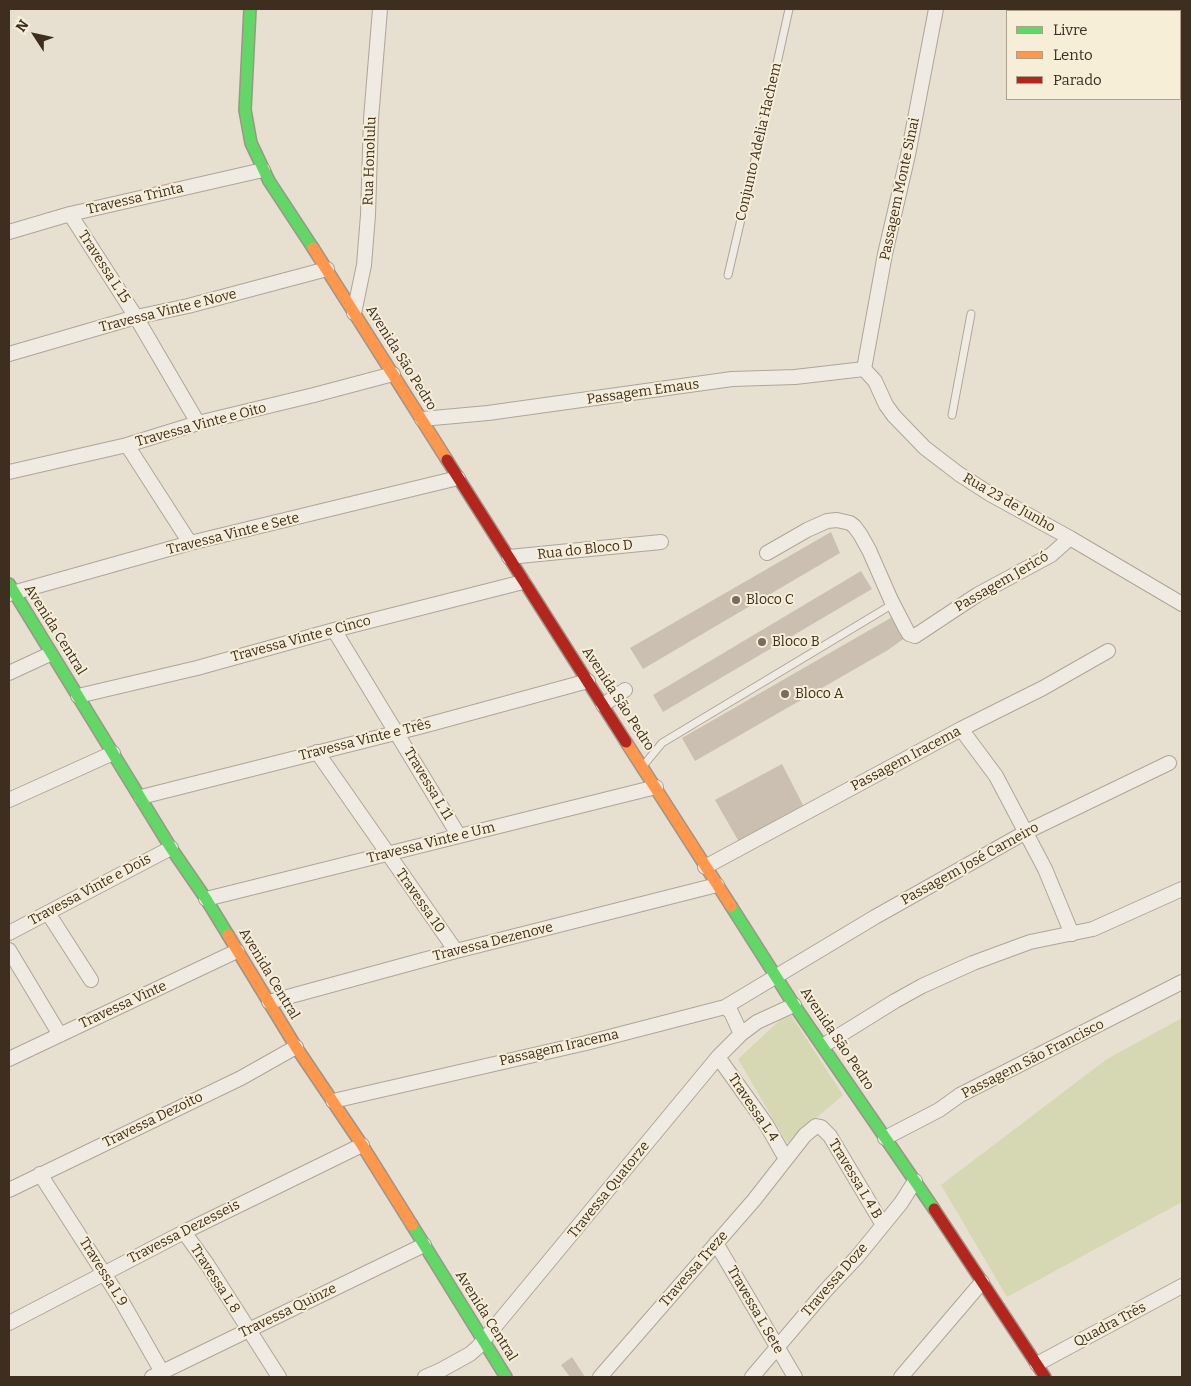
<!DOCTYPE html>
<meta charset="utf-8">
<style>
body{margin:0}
#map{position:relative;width:1191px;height:1386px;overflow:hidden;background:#e7e0d1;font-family:Bitter,serif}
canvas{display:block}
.frame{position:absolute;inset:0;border:10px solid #3d2e20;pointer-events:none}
.legend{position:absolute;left:1006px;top:10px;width:175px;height:90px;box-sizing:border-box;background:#f7eed8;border:1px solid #ada18e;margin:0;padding:6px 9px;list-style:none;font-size:15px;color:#3d2e20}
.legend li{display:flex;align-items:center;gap:10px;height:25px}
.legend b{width:25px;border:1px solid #ada18e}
.north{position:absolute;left:10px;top:10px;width:50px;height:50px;-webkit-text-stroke:4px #f7eed8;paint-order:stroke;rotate:305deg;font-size:14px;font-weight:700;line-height:20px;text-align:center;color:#3d2e20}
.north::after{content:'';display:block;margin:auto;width:18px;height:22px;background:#3d2e20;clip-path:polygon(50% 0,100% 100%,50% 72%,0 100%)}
</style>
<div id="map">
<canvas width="1191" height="1386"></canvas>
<div class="frame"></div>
<ul class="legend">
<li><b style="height:6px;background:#63d668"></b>Livre</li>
<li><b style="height:6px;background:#ff974d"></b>Lento</li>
<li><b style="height:6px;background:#b3261e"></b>Parado</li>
</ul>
<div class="north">N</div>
</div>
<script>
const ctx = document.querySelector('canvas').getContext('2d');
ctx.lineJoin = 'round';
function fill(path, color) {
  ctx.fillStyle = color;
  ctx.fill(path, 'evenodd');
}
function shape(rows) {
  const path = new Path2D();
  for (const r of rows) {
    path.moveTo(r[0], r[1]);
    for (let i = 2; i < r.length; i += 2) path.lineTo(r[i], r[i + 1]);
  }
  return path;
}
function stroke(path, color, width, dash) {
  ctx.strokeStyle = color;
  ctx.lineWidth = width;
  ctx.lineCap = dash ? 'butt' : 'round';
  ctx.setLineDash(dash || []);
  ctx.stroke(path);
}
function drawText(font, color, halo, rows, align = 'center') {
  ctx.font = font + ' Bitter,serif';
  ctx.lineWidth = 4;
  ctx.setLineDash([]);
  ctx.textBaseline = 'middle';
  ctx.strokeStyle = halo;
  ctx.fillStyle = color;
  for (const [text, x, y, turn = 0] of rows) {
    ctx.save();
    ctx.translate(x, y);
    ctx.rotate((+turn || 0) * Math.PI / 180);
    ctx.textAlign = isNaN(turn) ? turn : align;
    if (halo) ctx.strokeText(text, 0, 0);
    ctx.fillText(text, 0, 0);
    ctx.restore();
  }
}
fill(shape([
 [789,1012,843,1095,787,1143,738,1059],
 [1182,1018,1182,1202,1007,1297,941,1185,1107,1059]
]), '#d6d7b3');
fill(shape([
 [831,532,840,553,643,669,630,648],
 [861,571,872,589,663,712,653,695],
 [894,616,906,637,888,650,695,761,682,738],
 [782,764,803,805,739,842,715,800],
 [572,1357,585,1377,570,1377,561,1365]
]), '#cbbfb2');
const lane = shape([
 [728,275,770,95,789,9],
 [952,415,971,314],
 [643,766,662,743,893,604]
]);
const street = shape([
 [70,214,136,317,198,423],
 [9,232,70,214,263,170],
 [354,313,364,265,368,215,371,119,380,9],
 [9,354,136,317,188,306,327,269],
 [864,369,875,381,886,405,894,416,925,448,959,474,990,494,1070,538,1182,604],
 [864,369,885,254,908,155,936,9],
 [422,419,488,413,732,379,795,377,864,369],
 [127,445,190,543],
 [9,472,127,445,198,423,314,395,393,374],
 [767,553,807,530,827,521,837,520,850,523,854,526,860,534,869,550,891,600,906,629,909,634,915,636,977,595,1051,555,1070,538],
 [509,557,661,542],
 [9,594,190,543,458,478],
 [334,630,459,836],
 [9,673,50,654],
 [78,696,197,668,334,630,523,582],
 [603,705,625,690],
 [961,729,996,776,1045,869,1072,934],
 [317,752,456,951],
 [141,797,423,726,588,681],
 [9,800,113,753],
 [705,867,961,729,1043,688,1108,651],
 [206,899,656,787],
 [48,913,91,980],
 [9,933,171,848],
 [9,950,60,1035],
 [269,1002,456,951,717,885],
 [725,1007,731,1012,741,1034],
 [824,1045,895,1001,922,986,973,963,1030,942,1093,929,1182,889],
 [718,1057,766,1124,786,1159],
 [9,1059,237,951],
 [333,1101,586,1043,725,1007,875,917,1026,832,1169,763],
 [885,1138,939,1110,960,1095,1182,982],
 [40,1174,121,1300,162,1372],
 [9,1190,241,1078,296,1047],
 [184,1232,207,1264,279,1377],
 [716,1243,795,1377],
 [9,1323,184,1232,362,1145],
 [1037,1364,1182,1286],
 [152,1377,424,1245],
 [425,1377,441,1370,470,1354,478,1347,718,1057,741,1034,757,1022,794,1005],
 [600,1377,754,1200,805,1135,816,1126,821,1127,830,1136,883,1225],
 [752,1377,826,1290,857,1257,901,1203,915,1181],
 [901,1377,982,1282]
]);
const fast = shape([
 [250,9,245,110,251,143,269,181,313,248],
 [9,584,171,848,206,899,228,935],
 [731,906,794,1005,934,1209],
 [412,1225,506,1377]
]);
const slow = shape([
 [313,248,447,460],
 [626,742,731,906],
 [228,935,296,1047,362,1145,412,1225]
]);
const jam = shape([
 [447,460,626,742],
 [934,1209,1045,1377]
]);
stroke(lane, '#ada599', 9);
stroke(street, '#ada599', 16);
stroke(fast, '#9c958a', 14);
stroke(slow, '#9c958a', 14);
stroke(jam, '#9c958a', 14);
stroke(lane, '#efebe3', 7);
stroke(street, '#efebe3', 14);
stroke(fast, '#63d668', 11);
stroke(slow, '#ff974d', 11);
stroke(jam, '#b3261e', 11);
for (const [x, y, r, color] of [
 [736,600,5,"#786c5e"],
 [762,642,5,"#786c5e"],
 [785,694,5,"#786c5e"]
]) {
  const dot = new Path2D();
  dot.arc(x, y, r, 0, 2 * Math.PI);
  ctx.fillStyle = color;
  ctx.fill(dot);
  stroke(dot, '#f7eed8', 2);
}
drawText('14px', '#3d2e20', '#f7eed8', [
 ["Conjunto Adelia Hachem",759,142,-77],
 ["Rua Honolulu",370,161,-88],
 ["Passagem Monte Sinai",900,189,-78],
 ["Travessa Trinta",135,199,-13],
 ["Travessa L 15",104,267,57],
 ["Travessa Vinte e Nove",168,311,-14],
 ["Avenida São Pedro",401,358,58],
 ["Passagem Emaus",643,392,-8],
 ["Travessa Vinte e Oito",201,425,-15],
 ["Rua 23 de Junho",1009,503,30],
 ["Travessa Vinte e Sete",233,534,-14],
 ["Rua do Bloco D",585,550,-6],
 ["Passagem Jericó",1002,582,-30],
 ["Avenida Central",55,630,58],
 ["Travessa Vinte e Cinco",301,639,-15],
 ["Avenida São Pedro",618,699,57],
 ["Travessa Vinte e Três",365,740,-14],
 ["Passagem Iracema",906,759,-28],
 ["Travessa L 11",428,784,59],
 ["Travessa Vinte e Um",431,843,-14],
 ["Passagem José Carneiro",970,864,-29],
 ["Travessa Vinte e Dois",90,890,-28],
 ["Travessa 10",420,901,55],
 ["Travessa Dezenove",493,942,-14],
 ["Avenida Central",269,974,59],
 ["Travessa Vinte",123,1005,-25],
 ["Avenida São Pedro",837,1039,56],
 ["Passagem Iracema",559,1048,-13],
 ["Passagem São Francisco",1033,1059,-27],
 ["Travessa L 4",753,1108,56],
 ["Travessa Dezoito",153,1120,-26],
 ["Travessa L 4 B",855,1179,59],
 ["Travessa Quatorze",609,1190,-51],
 ["Travessa Dezesseis",184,1232,-27],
 ["Travessa Treze",694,1269,-49],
 ["Travessa L 9",103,1272,58],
 ["Travessa L 8",215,1279,57],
 ["Travessa Doze",835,1280,-49],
 ["Travessa L Sete",755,1310,60],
 ["Travessa Quinze",288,1311,-26],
 ["Avenida Central",486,1316,58],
 ["Quadra Três",1110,1325,-28]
]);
drawText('14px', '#3d2e20', '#f7eed8', [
 ["Bloco C",746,600],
 ["Bloco B",772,642],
 ["Bloco A",795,694]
], 'left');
</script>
